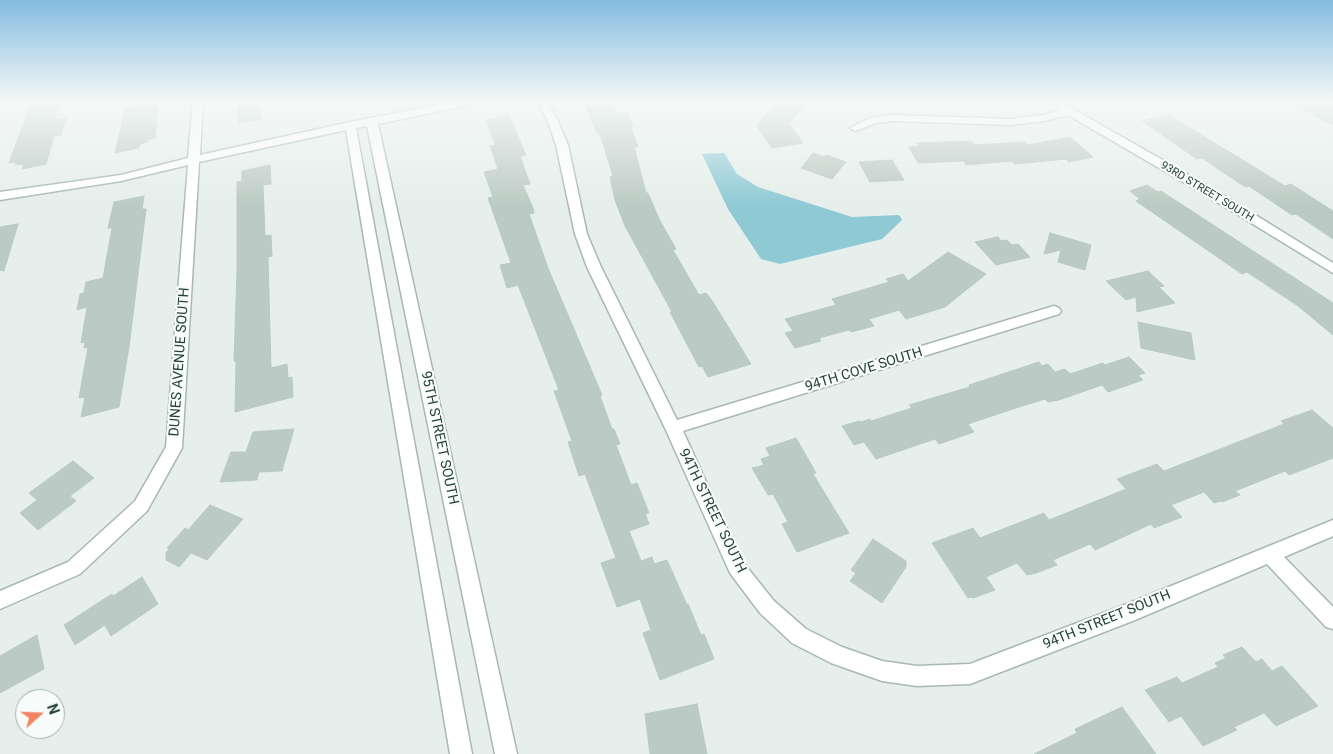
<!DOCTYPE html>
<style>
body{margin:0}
#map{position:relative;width:1333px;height:754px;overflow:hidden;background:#e6efeb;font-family:Roboto,sans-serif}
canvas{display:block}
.north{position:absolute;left:15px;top:689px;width:50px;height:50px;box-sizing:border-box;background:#f7fbf9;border:1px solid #a3b1ad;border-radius:50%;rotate:70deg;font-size:14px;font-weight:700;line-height:20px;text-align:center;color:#24423a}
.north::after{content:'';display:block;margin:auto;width:18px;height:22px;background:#f4845f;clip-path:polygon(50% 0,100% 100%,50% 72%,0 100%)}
</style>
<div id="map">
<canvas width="1333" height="754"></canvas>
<div class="north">N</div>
</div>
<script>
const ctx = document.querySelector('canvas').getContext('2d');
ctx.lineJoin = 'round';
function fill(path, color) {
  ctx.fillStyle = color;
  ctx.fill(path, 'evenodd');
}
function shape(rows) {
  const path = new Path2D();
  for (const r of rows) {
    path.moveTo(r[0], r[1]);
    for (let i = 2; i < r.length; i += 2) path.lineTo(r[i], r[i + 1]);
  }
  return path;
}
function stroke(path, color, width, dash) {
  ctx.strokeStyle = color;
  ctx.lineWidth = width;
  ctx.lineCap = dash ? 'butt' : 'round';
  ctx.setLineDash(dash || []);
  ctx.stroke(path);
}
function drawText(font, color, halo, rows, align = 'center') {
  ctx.font = font + ' Roboto,sans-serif';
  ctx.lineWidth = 4.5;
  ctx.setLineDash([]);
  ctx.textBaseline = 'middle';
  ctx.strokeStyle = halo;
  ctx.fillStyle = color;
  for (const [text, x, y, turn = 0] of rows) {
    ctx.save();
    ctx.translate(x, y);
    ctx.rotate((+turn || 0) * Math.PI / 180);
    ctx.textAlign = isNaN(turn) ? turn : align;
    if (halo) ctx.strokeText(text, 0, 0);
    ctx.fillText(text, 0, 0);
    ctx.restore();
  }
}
fill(shape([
 [724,153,737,174,758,187,852,217,899,215,902,220,882,239,780,264,761,259,728,209,702,154]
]), '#8ec9d4');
const building = shape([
 [32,100,59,100,54,120,66,118,61,135,54,136,46,164,22,169,24,164,15,165,16,162,9,163,32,100],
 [594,100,609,100,617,113,627,112,634,126,631,127,638,147,634,147,646,193,648,193,659,219,676,249,673,250,699,295,706,293,713,302,751,364,708,377,702,366,699,367,670,312,672,312,625,226,615,200,610,177,613,176,600,134,598,134,583,102,594,100],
 [1288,100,1333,100,1333,125,1315,116,1288,100],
 [159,101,155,138,148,139,148,142,140,144,139,148,115,153,125,109,159,101],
 [780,101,803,108,789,123,803,143,772,148,756,125,780,101],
 [260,103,261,119,239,123,238,107,260,103],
 [509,115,526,155,520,156,530,184,523,185,533,208,534,213,529,214,548,268,602,395,600,396,612,429,614,429,620,444,616,445,631,485,637,483,649,513,645,514,649,524,629,531,641,561,652,557,654,564,667,560,687,605,688,604,701,635,704,634,714,659,660,680,643,633,651,630,640,599,617,607,601,563,616,558,585,474,579,476,568,442,572,441,554,391,559,390,518,285,507,288,500,265,511,263,488,198,493,197,484,172,498,169,490,146,495,145,486,120,509,115],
 [1169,115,1285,186,1291,184,1333,211,1333,239,1296,214,1292,215,1249,186,1246,187,1239,183,1202,158,1197,159,1142,121,1169,115],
 [1070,137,1093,157,1069,162,1066,159,1015,164,1012,161,966,165,964,161,918,163,909,147,919,146,917,143,971,141,974,145,1025,142,1028,145,1070,137],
 [813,153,824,157,826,155,846,162,832,179,801,168,813,153],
 [892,160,904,180,870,182,859,162,892,160],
 [270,165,271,184,263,185,265,236,271,235,272,256,268,257,271,368,287,364,288,378,292,377,293,397,235,412,236,361,234,361,237,272,237,182,242,181,242,171,270,165],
 [1147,185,1158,192,1161,191,1333,303,1333,335,1298,306,1247,272,1242,274,1136,201,1140,199,1130,191,1147,185],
 [144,196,142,209,146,209,129,347,119,407,81,417,85,397,79,398,88,347,84,348,85,342,81,343,87,307,77,310,80,294,84,293,86,282,103,278,112,228,108,228,114,202,144,196],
 [18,224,4,271,0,270,0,227,18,224],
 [1050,233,1091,245,1085,270,1058,262,1061,250,1044,254,1050,233],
 [998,237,1001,241,1007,240,1012,245,1018,244,1030,257,996,265,975,242,998,237],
 [948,252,986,274,945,307,906,319,899,310,869,319,874,326,851,332,849,330,819,338,821,341,795,348,785,333,793,331,785,319,836,305,832,299,889,282,886,279,903,274,908,281,948,252],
 [1148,271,1164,286,1159,287,1175,303,1137,312,1136,297,1126,300,1106,281,1148,271],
 [1138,322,1191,333,1195,360,1141,348,1138,322],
 [1129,357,1145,373,1138,375,1143,380,1108,392,1102,385,1059,400,1048,402,1045,399,1016,408,968,424,974,432,939,444,935,439,876,459,864,442,854,445,842,426,860,421,861,422,870,419,871,421,912,408,909,405,970,387,969,385,1039,362,1042,366,1048,364,1055,372,1065,369,1070,374,1103,363,1105,365,1129,357],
 [1312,410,1333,428,1333,458,1289,475,1285,471,1235,491,1240,495,1222,502,1221,501,1214,503,1204,492,1171,505,1182,517,1154,528,1151,524,1095,550,1090,544,1053,560,1057,565,1036,573,1027,575,1017,563,986,577,995,590,973,598,972,597,968,598,932,543,973,528,980,538,1044,513,1049,520,1126,489,1117,479,1157,464,1164,471,1284,424,1281,421,1312,410],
 [294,429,282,471,259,472,257,480,220,482,231,452,246,452,253,432,294,429],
 [796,438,816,473,813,474,849,533,797,552,782,524,788,522,773,494,768,495,752,468,764,465,761,459,770,456,766,448,796,438],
 [73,461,94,478,70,496,76,501,38,530,20,513,37,500,29,493,73,461],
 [210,505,243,519,207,560,191,553,179,567,166,560,166,553,169,549,167,548,185,528,188,530,210,505],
 [873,539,906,561,906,567,882,603,850,581,856,573,851,570,873,539],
 [142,577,158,604,111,636,105,625,75,645,64,625,112,594,113,596,142,577],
 [37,635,44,669,0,693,0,656,37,635],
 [1242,647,1256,662,1262,659,1272,671,1282,666,1318,706,1276,726,1264,713,1234,727,1237,730,1203,746,1181,716,1169,722,1145,690,1177,677,1182,683,1218,667,1215,663,1226,658,1223,655,1242,647],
 [697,704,707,754,650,754,645,714,697,704],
 [1122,707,1156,754,1034,754,1077,733,1075,729,1122,707]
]);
fill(building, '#bbcac4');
stroke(building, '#b8c9c2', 1);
const street = shape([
 [193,100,203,100,200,155,350,122,462,100,484,100,479,103,378,124,517,754,495,754,367,126,356,128,472,754,450,754,346,130,199,162,182,448,147,511,80,574,0,609,0,591,68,562,135,501,166,447,188,165,121,181,0,200,0,192,121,175,188,158,193,100],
 [536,100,546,100,557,119,568,145,587,234,601,267,677,420,1054,306,1059,308,1061,311,1059,314,683,431,742,561,774,601,806,629,842,647,882,661,917,666,970,664,1127,604,1333,520,1333,536,1284,557,1333,607,1333,629,1326,627,1267,564,1135,620,970,684,917,686,882,681,831,663,792,643,760,613,730,573,665,428,587,267,575,234,556,145,547,119,536,100],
 [1050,100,1062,100,1073,109,1210,187,1333,263,1333,273,1202,193,1068,115,1044,121,1011,125,892,121,876,123,855,131,850,128,870,118,892,115,1011,119,1043,115,1061,110,1050,100]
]);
stroke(street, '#a8b8b2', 3);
fill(street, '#fff');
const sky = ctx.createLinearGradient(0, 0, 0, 206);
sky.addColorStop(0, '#84bce0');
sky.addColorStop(0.49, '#f4f8f6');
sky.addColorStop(1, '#f4f8f600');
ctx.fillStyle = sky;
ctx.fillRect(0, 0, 1333, 206);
drawText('11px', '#24423a', '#f7fbf9', [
 ["93RD STREET SOUTH",1207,192,31]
]);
drawText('14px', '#24423a', '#f7fbf9', [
 ["DUNES AVENUE SOUTH",180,362,-86],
 ["94TH COVE SOUTH",864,370,-17],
 ["95TH STREET SOUTH",439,438,78],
 ["94TH STREET SOUTH",712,511,64],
 ["94TH STREET SOUTH",1107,620,-22]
]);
</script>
